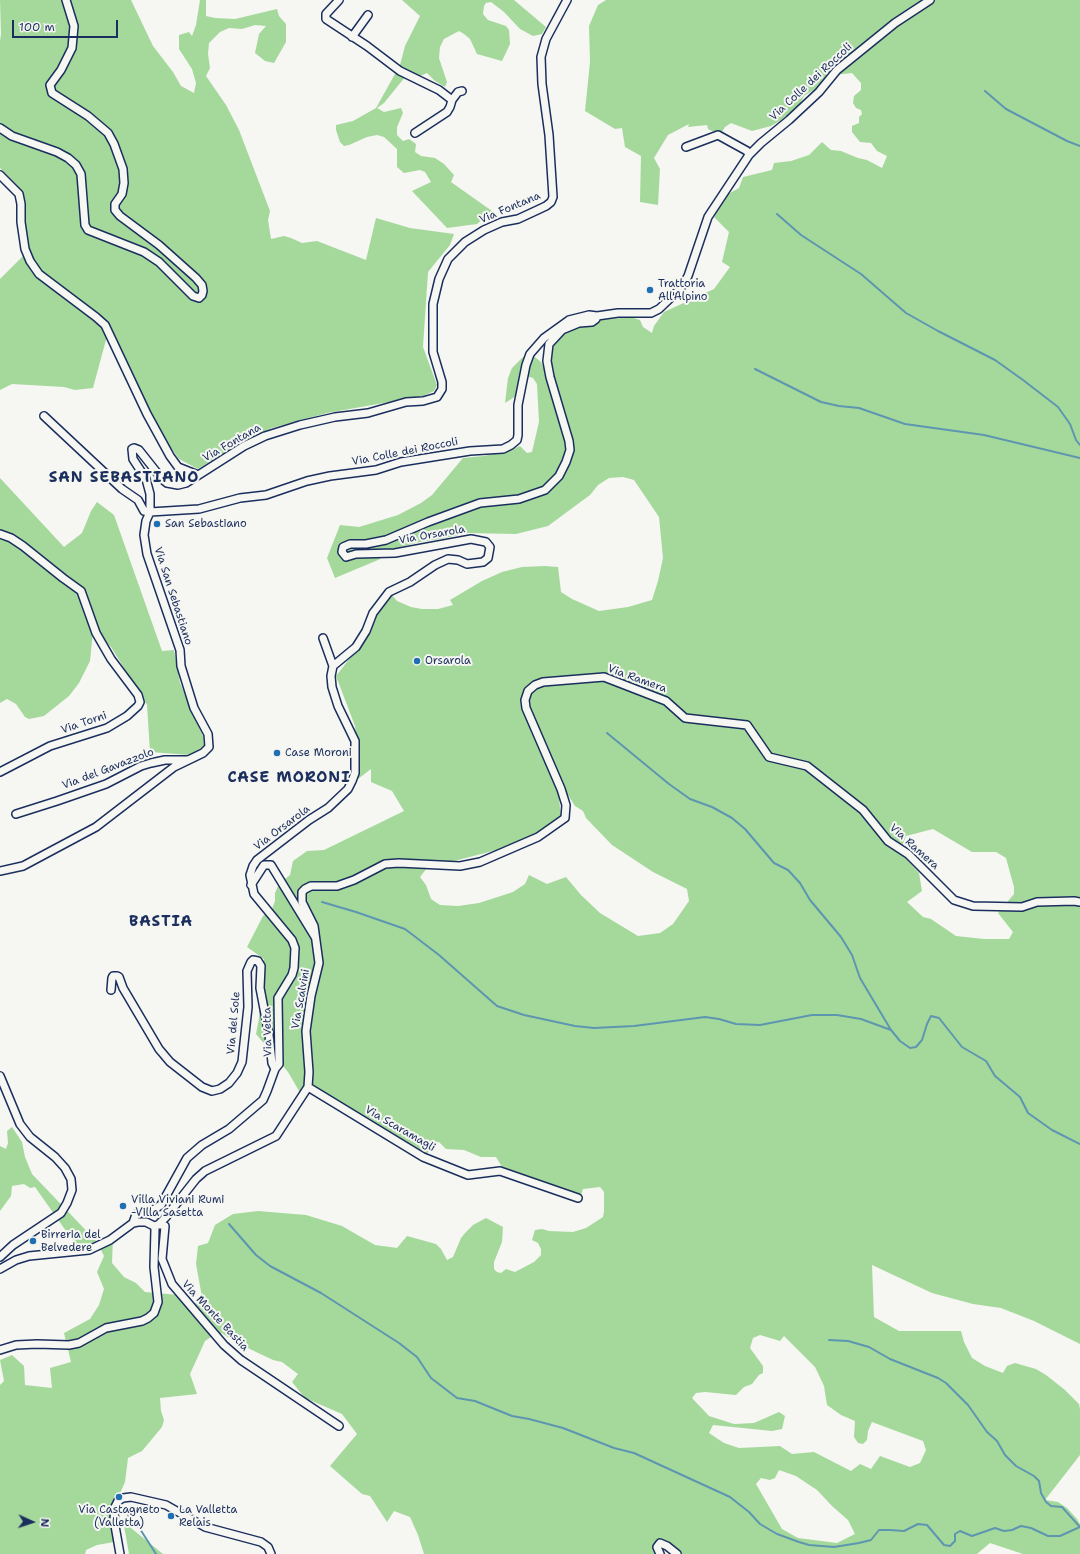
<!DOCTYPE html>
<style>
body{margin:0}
#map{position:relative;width:1080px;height:1554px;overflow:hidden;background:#f6f6f2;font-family:"Shantell Sans",sans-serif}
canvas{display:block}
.north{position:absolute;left:12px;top:1502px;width:40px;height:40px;-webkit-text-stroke:3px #f6f6f2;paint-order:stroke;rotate:93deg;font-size:11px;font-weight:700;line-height:16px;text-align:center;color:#1b2f5e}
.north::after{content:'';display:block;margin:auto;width:14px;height:18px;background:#1b2f5e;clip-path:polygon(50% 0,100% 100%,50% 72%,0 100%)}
.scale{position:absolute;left:12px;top:20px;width:106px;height:18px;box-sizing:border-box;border:2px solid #1b2f5e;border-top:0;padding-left:5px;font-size:12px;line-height:14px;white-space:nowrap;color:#1b2f5e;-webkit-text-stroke:3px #f6f6f2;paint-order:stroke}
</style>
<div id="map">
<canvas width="1080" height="1554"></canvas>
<div class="north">N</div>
<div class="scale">100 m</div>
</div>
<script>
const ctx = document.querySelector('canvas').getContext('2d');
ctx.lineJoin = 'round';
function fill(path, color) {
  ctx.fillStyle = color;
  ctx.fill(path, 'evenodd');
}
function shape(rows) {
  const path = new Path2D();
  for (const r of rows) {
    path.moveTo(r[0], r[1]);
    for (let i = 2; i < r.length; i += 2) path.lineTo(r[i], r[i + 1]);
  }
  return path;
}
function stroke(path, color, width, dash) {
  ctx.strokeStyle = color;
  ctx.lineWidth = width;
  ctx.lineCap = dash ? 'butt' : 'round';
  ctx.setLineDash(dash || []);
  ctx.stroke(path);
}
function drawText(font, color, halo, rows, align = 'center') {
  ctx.font = font + ' "Shantell Sans",sans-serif';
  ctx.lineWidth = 4;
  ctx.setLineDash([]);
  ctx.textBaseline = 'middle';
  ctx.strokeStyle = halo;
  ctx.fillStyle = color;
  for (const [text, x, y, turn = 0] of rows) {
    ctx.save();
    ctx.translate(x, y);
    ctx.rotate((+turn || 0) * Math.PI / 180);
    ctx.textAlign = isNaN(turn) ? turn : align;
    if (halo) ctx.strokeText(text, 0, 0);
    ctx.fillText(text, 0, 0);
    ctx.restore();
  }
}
fill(shape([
 [0,0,131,0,153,46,173,72,181,86,194,93,196,83,192,69,179,49,179,35,189,32,192,36,196,25,200,0,206,0,206,16,215,18,235,19,277,9,279,16,286,24,286,42,274,63,265,61,255,53,259,34,266,26,255,25,242,29,229,28,220,32,209,43,208,54,210,68,206,76,226,105,239,130,270,211,268,220,271,239,284,236,291,238,302,243,317,241,366,260,376,218,410,228,454,234,450,245,428,272,423,347,437,385,434,391,423,396,327,413,272,428,240,443,198,469,179,459,166,441,145,405,110,325,93,388,75,390,64,387,12,384,0,390,0,279,29,250,24,219,24,198,22,192,17,185,0,168,0,41,1,34],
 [402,0,514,0,546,27,542,34,533,36,520,29,504,12,491,2,486,3,484,6,483,14,488,20,506,26,509,30,510,44,502,61,477,54,470,39,464,34,459,31,444,39,440,47,439,58,447,82,445,87,435,81,427,73,420,76,410,71,384,103,377,108,384,112,401,108,403,113,397,127,397,135,403,141,409,139,416,144,415,152,421,156,435,158,444,164,454,175,451,182,492,211,477,224,447,228,412,191,431,182,425,172,420,170,404,173,397,167,397,149,384,137,377,135,367,137,349,145,344,146,340,142,336,130,336,125,353,121,376,108,400,65,405,46,420,16],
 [606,0,1080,0,1080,1344,1034,1321,1001,1308,973,1304,932,1293,872,1265,874,1317,899,1331,961,1331,964,1342,972,1358,985,1366,1003,1373,1007,1366,1015,1363,1036,1369,1046,1375,1065,1390,1079,1404,1080,1409,1080,1455,1045,1500,1058,1502,1067,1508,1077,1519,1080,1524,1080,1554,1023,1554,990,1543,977,1554,678,1554,661,1539,661,1554,424,1554,418,1535,410,1517,394,1511,387,1522,370,1496,362,1494,330,1466,357,1434,342,1414,305,1398,292,1382,298,1374,282,1362,273,1360,233,1341,222,1333,211,1337,205,1341,190,1374,197,1394,160,1398,161,1411,164,1420,162,1427,142,1451,128,1458,125,1482,117,1500,112,1522,114,1542,97,1545,86,1550,85,1554,0,1554,0,1385,4,1381,0,1360,12,1355,24,1366,25,1385,52,1388,50,1368,71,1362,64,1333,90,1319,99,1305,104,1289,97,1272,104,1256,101,1250,83,1255,35,1187,30,1188,24,1184,12,1186,11,1196,0,1211,0,1146,6,1149,8,1143,7,1131,12,1127,22,1142,25,1157,32,1174,99,1244,113,1236,112,1263,124,1277,136,1283,145,1292,179,1295,197,1304,202,1297,196,1264,198,1246,208,1243,215,1225,233,1214,258,1211,306,1215,342,1226,375,1245,390,1247,397,1248,407,1236,436,1244,441,1249,447,1260,453,1257,461,1238,466,1232,473,1225,486,1218,503,1227,502,1242,494,1262,494,1269,497,1272,501,1273,506,1269,515,1272,534,1262,541,1255,541,1249,538,1243,532,1240,535,1230,542,1229,549,1231,573,1232,586,1228,603,1217,604,1211,604,1192,600,1187,583,1189,581,1195,557,1194,538,1187,502,1167,496,1157,481,1157,464,1150,446,1149,439,1142,433,1143,427,1154,420,1152,319,1093,317,1087,311,1084,302,1096,288,1072,256,1034,259,1018,261,969,264,959,247,947,263,916,272,909,275,901,275,893,279,884,290,875,293,861,307,851,324,850,404,811,392,791,371,782,371,769,358,779,359,771,355,726,336,676,368,635,385,596,391,594,397,601,411,607,422,609,438,609,453,605,450,600,482,581,502,572,522,567,545,566,558,567,561,592,572,599,599,611,628,607,652,600,658,581,663,558,659,517,634,480,623,477,609,478,598,485,590,495,548,526,516,534,468,533,441,539,420,542,400,547,378,560,335,578,327,558,340,525,359,527,398,515,421,503,432,495,463,458,484,456,511,450,520,446,527,453,532,452,539,422,537,384,533,378,526,376,516,396,505,403,508,378,512,368,522,358,530,353,541,362,547,375,550,347,563,334,592,321,630,317,640,320,643,327,652,333,654,326,664,312,714,289,730,267,722,262,729,232,714,217,719,207,728,194,739,188,743,177,772,170,774,163,791,161,809,155,822,142,831,150,841,151,858,158,867,160,882,168,887,156,877,151,871,143,860,142,852,132,852,126,859,123,859,117,862,114,861,110,856,108,853,103,854,96,861,90,861,83,852,73,834,75,826,82,804,96,800,104,781,120,771,126,752,131,731,123,725,127,720,135,708,129,707,125,688,127,689,124,668,135,654,158,660,169,658,205,640,202,641,156,625,147,622,128,615,129,585,111,590,62,589,26,598,5],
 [568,795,575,806,583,811,586,818,612,845,653,872,687,889,689,901,673,924,660,933,638,936,600,913,581,895,566,877,547,884,529,875,525,884,513,892,479,903,458,906,440,905,431,899,426,885,420,877,427,868,516,845,534,836,561,818,559,798],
 [933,829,972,852,996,852,1006,858,1014,887,1014,894,998,913,1013,932,1009,939,984,939,956,936,931,919,923,917,907,902,922,891,919,873,900,852,906,836],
 [760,1335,780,1341,784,1336,815,1367,824,1386,827,1405,841,1415,855,1421,854,1437,858,1443,863,1444,867,1440,868,1431,872,1422,923,1441,926,1450,920,1463,910,1467,880,1456,871,1469,860,1464,851,1471,814,1452,792,1454,780,1446,739,1448,724,1443,709,1433,713,1425,772,1431,782,1429,785,1416,779,1412,754,1423,734,1424,709,1416,692,1398,696,1393,705,1392,736,1395,744,1387,752,1384,759,1375,763,1373,763,1366,750,1348,753,1338],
 [779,1470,796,1476,817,1490,832,1506,848,1520,855,1534,837,1543,798,1538,782,1529,756,1484,761,1478,770,1480,775,1478],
 [0,478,64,547,82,533,91,511,97,502,114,515,162,651,174,650,180,683,203,736,204,745,199,750,190,755,150,752,147,705,111,647,98,634,93,631,90,661,79,683,69,696,44,716,29,719,25,717,16,704,7,699,0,703],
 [123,1520,131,1528,163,1554,129,1554]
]), '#a5d99c');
stroke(shape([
 [985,91,1006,109,1067,141,1080,146],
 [777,214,801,235,861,274,906,313,938,331,995,360,1023,380,1058,407,1070,424,1076,440,1080,445],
 [755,369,821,402,839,406,859,408,905,424,984,435,1080,458],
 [607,733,669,784,690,799,712,807,732,818,745,829,774,863,788,870,800,883,810,900,841,937,852,955,860,978,891,1030,900,1041,910,1048,916,1047,922,1040,927,1024,931,1016,939,1018,962,1047,986,1061,995,1076,1020,1097,1028,1113,1052,1130,1080,1144],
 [322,902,356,912,405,929,439,955,497,1006,524,1015,575,1026,594,1028,634,1026,705,1017,719,1019,736,1024,760,1025,812,1015,837,1015,861,1019,891,1030],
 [229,1224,256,1255,270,1266,321,1293,399,1343,417,1357,431,1378,457,1398,475,1401,512,1416,529,1419,563,1428,614,1448,634,1453,730,1497,749,1512,760,1524,777,1534,799,1542,809,1545,834,1547,859,1543,871,1540,879,1530,890,1530,904,1531,918,1524,927,1525,944,1545,950,1546,955,1541,955,1534,960,1531,972,1536,995,1528,1004,1531,1012,1530,1021,1526,1031,1528,1048,1536,1060,1536,1080,1527],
 [829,1340,848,1341,869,1347,890,1359,938,1378,946,1383,968,1405,987,1432,997,1441,1005,1455,1016,1466,1034,1476,1039,1481,1041,1493,1046,1502,1051,1506,1062,1507,1080,1527],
 [128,1515,140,1529,156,1554]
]), '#5e96b0', 2);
const minor = shape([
 [339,0,326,14,326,19,367,46,400,71,439,90,452,100,450,107,447,112,415,133],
 [352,37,368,15],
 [452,100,458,92,462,91],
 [0,128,12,136,57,152,68,158,76,165,81,174,85,225,88,230,144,252,159,262,193,296,199,298,202,295,203,291,202,285,196,278,159,245,120,216,115,210,115,204,122,194,124,183,123,169,114,144,108,133,88,116,52,93,50,85,61,70,72,48,74,26,66,0],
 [686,147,718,135,747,151,749,155],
 [0,175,19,194,21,204,21,222,25,249,30,261,39,274,96,317,105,325,147,414,170,456,178,467,198,475],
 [44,416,122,489,138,500,144,511,150,512,199,509,240,498,266,495,307,481,330,476,376,470,401,462,470,451,503,449,511,445,517,440,518,435,518,405,526,365,530,354,544,338,569,320,589,315,597,316,618,313,651,313,659,309,680,289,688,276,708,217,749,155,761,143,789,120,819,92,837,70,895,23,930,0],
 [0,534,11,538,23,546,63,578,81,591,96,633,111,659,138,695,140,702,138,706,127,716,107,728,50,746,0,772],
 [323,638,333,666],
 [16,814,57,801,106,784,141,766,151,763,165,760,187,760],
 [0,871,23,866,96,827,174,767,203,753,209,747,208,734,194,708,181,666,180,650,147,554,144,535,146,521,150,512,150,494,146,479,133,459,132,449,134,448,139,450,162,479,167,483,178,485,186,483,244,446,265,436,300,425,335,417,368,413,406,402,423,401,437,397,442,389,442,382,433,352,433,304,439,279,448,259,465,242,484,230,502,222,518,219,531,213,546,206,551,202,553,197,549,135,542,84,541,57,546,39,567,0],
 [251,885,264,865,271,865,315,937],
 [111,990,112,978,113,976,117,976,119,977,123,988,159,1049,170,1062,202,1087,212,1091,220,1089,229,1083,237,1073,242,1062,248,1007,247,971,251,962,253,960,258,961,261,966,260,988,269,1035,272,1063,275,1069],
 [0,1076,20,1124,30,1137,55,1157,65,1168,71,1179,72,1190,67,1203,61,1213,13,1245,0,1257],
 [308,1087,423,1157,468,1175,500,1171,578,1198],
 [133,1223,136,1214,153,1210,161,1205,187,1158,202,1145,229,1129,263,1100,267,1091,275,1069,279,1064,278,998,292,975,294,968,295,948,292,940,254,894,250,875,253,866,257,860,309,820,328,808,348,789,352,781,355,773,355,741,338,706,332,687,331,676,333,666,356,647,366,631,373,613,389,592,410,582,435,565,448,559,458,560,467,564,483,562,488,558,490,547,486,542,471,539,395,553,356,554,346,557,342,552,343,547,350,544,366,544,386,540,428,522,480,503,519,499,545,490,559,476,566,462,570,450,569,441,550,377,547,361,549,344,562,330,579,323,592,322,596,319,597,316],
 [158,1225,163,1225,165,1226,162,1259,172,1284,224,1345,241,1360,339,1426],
 [154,1226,158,1225,166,1217,196,1179,205,1171,276,1136,308,1087,309,1072,306,1031,311,996,319,963,314,926,302,902,302,892,305,889,311,886,337,886,354,880,385,864,399,863,460,866,480,862,538,837,565,818,566,805,561,789,526,708,525,700,528,691,535,685,543,682,604,677,666,701,685,718,747,725,769,757,807,766,863,810,888,841,908,854,954,900,973,906,1022,907,1037,902,1074,901,1080,902],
 [0,1269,16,1260,29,1256,89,1250,110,1240,133,1223,138,1222,146,1222,154,1226],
 [0,1350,16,1345,37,1344,69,1345,79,1343,106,1328,142,1321,148,1318,154,1313,158,1302,154,1267,155,1229,154,1226],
 [120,1554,114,1520,115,1507,118,1501,123,1498,131,1497,166,1505,205,1527,261,1542,268,1547,271,1554],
 [660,1554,657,1547,660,1543,667,1546,677,1554]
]);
stroke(minor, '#1b2f5e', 10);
stroke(minor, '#f6f6f2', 7);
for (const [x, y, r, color] of [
 [650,290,4,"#1f6fb2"],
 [157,524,4,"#1f6fb2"],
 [417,661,4,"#1f6fb2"],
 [277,753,4,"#1f6fb2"],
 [123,1206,4,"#1f6fb2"],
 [33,1241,4,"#1f6fb2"],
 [119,1497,4,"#1f6fb2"],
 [171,1516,4,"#1f6fb2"]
]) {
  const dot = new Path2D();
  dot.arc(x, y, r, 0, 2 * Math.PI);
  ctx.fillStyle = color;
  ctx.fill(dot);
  stroke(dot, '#f6f6f2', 1.5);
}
drawText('11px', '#1b2f5e', '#f6f6f2', [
 ["Via Colle dei Roccoli",811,82,-43],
 ["Via Fontana",510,208,-23],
 ["Via Fontana",232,443,-30],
 ["Via Colle dei Roccoli",405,452,-11],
 ["Via Orsarola",432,535,-10],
 ["Via San Sebastiano",173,596,72],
 ["Via Ramera",637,679,20],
 ["Via Torni",84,723,-19],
 ["Via del Gavazzolo",108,769,-21],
 ["Via Orsarola",282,828,-37],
 ["Via Ramera",914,847,42],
 ["Via Scalvini",301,999,-80],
 ["Via del Sole",234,1023,-85],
 ["Via Vetta",268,1032,-91],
 ["Via Scaramagli",400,1129,30],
 ["Via Monte Bastia",215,1316,47]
]);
drawText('11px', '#1b2f5e', '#f6f6f2', [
 ["Trattoria",658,284],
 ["All'Alpino",658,297],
 ["San Sebastiano",165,524],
 ["Orsarola",425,661],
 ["Case Moroni",285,753],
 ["Villa Viviani Rumi",131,1200],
 ["-Villa Sasetta",131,1213],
 ["Birreria del",41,1235],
 ["Belvedere",41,1248],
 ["Via Castagneto",119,1510,"center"],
 ["(Valletta)",119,1523,"center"],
 ["La Valletta",179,1510],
 ["Relais",179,1523]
], 'left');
ctx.letterSpacing = '1px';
drawText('bold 15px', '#1b2f5e', '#f6f6f2', [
 ["SAN SEBASTIANO",124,478],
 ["CASE MORONI",289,778],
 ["BASTIA",161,922]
]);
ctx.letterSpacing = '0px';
</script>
